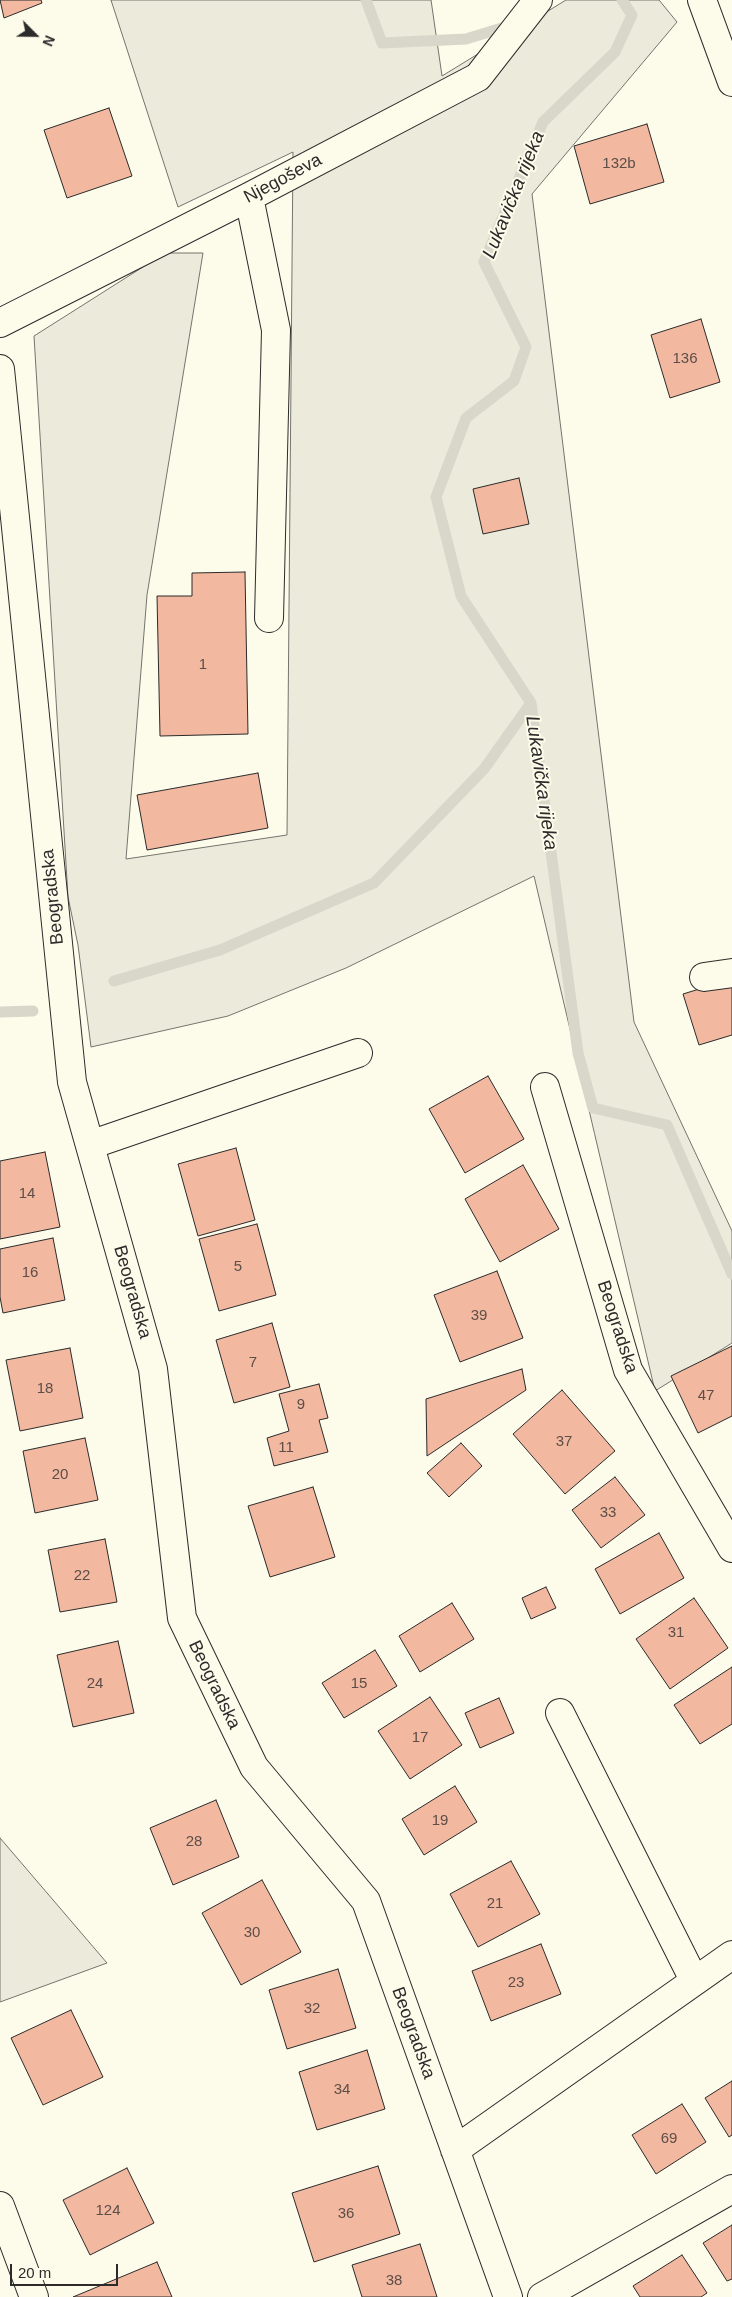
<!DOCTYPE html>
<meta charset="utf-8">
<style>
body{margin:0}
#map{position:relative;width:732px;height:2297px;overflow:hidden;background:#fdfbea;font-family:Arial,sans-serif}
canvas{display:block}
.north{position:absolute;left:10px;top:10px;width:50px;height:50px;-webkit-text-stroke:4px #fdfbea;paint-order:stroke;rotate:113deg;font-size:14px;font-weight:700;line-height:20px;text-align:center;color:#2b2b2b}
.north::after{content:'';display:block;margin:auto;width:18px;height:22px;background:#2b2b2b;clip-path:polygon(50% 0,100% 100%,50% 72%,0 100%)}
.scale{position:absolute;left:10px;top:2264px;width:108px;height:22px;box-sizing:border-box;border:2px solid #2b2b2b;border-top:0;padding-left:6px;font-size:15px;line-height:18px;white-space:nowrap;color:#2b2b2b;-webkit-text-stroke:4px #fdfbea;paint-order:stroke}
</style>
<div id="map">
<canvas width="732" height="2297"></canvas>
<div class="north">N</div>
<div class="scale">20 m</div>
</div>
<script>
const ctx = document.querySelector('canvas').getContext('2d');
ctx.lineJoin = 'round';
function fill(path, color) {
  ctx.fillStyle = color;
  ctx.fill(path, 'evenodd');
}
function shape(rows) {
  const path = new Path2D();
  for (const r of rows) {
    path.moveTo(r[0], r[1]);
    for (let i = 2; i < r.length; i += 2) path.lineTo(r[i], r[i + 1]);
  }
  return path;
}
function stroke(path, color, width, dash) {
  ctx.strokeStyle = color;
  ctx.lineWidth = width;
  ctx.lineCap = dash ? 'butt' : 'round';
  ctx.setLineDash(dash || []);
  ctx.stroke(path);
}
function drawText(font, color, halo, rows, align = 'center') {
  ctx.font = font + ' Arial,sans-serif';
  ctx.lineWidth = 4;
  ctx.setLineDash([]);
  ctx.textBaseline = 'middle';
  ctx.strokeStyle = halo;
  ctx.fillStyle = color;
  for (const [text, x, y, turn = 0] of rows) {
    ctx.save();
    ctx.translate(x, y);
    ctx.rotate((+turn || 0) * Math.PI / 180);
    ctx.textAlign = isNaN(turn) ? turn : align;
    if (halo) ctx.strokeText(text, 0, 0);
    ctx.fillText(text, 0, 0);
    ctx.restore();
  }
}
const green = shape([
 [111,0,431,0,442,76,566,0,659,0,677,22,532,194,634,1022,732,1231,732,1343,655,1391,534,876,346,968,228,1016,91,1047,78,945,68,897,34,336,165,253,203,253,147,595,126,859,287,835,293,152,178,207,111,0],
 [0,1838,107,1963,0,2002,0,1838]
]);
fill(green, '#ecebdb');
stroke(green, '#74746e', 1);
stroke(shape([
 [366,0,382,43,466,39,505,27],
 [622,0,632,15,615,52,543,122,484,262,526,347,514,381,466,418,436,497,461,596,531,703,578,1053,593,1108,667,1125,732,1274],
 [114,981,220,950,374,883,484,769,531,703],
 [0,1012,33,1011]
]), '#d8d7c9', 11);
const building = shape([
 [0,0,41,0,42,3,4,18,0,0],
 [109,108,132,176,67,198,44,130,109,108],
 [647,124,664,182,590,204,574,146,647,124],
 [701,319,720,382,670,398,651,335,701,319],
 [519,478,529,524,483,534,473,489,519,478],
 [245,572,248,734,160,736,157,596,192,596,192,573,245,572],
 [258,773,268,828,147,850,137,795,258,773],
 [732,979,732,1035,699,1045,683,994,732,979],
 [488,1076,524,1139,465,1173,429,1109,488,1076],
 [236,1148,255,1220,198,1236,178,1164,236,1148],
 [45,1152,60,1227,0,1239,0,1161,45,1152],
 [523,1165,559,1229,500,1262,465,1199,523,1165],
 [257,1224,276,1295,219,1311,199,1239,257,1224],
 [53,1238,65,1300,3,1313,0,1297,0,1249,53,1238],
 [497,1271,523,1338,460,1362,434,1295,497,1271],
 [272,1323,290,1387,234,1403,216,1340,272,1323],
 [732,1346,732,1416,698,1433,671,1376,732,1346],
 [70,1348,83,1418,20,1431,6,1360,70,1348],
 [522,1369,526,1390,427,1456,426,1399,522,1369],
 [319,1384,328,1418,319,1420,328,1452,274,1466,267,1438,289,1431,279,1394,319,1384],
 [562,1390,615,1451,565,1494,513,1434,562,1390],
 [85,1438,98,1500,35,1513,23,1451,85,1438],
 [461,1443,482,1466,449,1497,427,1473,461,1443],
 [615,1477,645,1515,601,1548,572,1510,615,1477],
 [313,1487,335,1557,270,1577,248,1506,313,1487],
 [659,1533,684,1578,620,1614,595,1569,659,1533],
 [105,1539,117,1602,60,1612,48,1550,105,1539],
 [546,1587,556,1608,531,1619,522,1598,546,1587],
 [694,1598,728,1648,670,1689,636,1639,694,1598],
 [452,1603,474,1639,420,1672,399,1636,452,1603],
 [118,1641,134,1713,73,1727,57,1655,118,1641],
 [375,1650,397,1686,344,1718,322,1683,375,1650],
 [732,1667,732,1724,700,1744,674,1705,732,1667],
 [430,1697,462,1745,410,1779,378,1731,430,1697],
 [499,1698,514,1733,480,1748,465,1713,499,1698],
 [455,1786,477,1822,424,1855,402,1819,455,1786],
 [216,1800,239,1857,173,1885,150,1828,216,1800],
 [511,1861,540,1914,478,1947,450,1894,511,1861],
 [262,1880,301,1952,241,1985,202,1913,262,1880],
 [541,1944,561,1994,491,2021,472,1971,541,1944],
 [338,1969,356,2028,287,2049,269,1990,338,1969],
 [71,2010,103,2077,43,2105,11,2038,71,2010],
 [367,2050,385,2109,317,2130,299,2072,367,2050],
 [732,2081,732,2135,729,2137,705,2098,732,2081],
 [682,2104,706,2142,656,2174,632,2135,682,2104],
 [378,2166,400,2234,314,2262,292,2193,378,2166],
 [127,2168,154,2223,90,2255,63,2200,127,2168],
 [732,2225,732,2279,727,2281,703,2243,732,2225],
 [420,2244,437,2297,362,2297,352,2265,420,2244],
 [682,2255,707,2293,701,2297,640,2297,633,2286,682,2255],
 [157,2262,172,2297,73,2297,157,2262]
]);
fill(building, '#f2b8a0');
stroke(building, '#2b2b2b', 1);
const minor = shape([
 [249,197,276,330,269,618],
 [0,323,249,197,478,77,538,0],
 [0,369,72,1082,153,1369,182,1618,254,1767,366,1901,508,2297],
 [704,977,732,973],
 [545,1087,628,1370,732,1548],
 [90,1145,358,1053],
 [560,1713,694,1980],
 [455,2150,732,1955],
 [0,2206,34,2297],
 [542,2297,732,2189]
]);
const major = shape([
 [702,0,732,82]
]);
stroke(minor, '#2b2b2b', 30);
stroke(major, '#2b2b2b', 30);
stroke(minor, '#fdfbea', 28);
stroke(major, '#fdfbea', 28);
drawText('15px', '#5d4e48', null, [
 ["132b",619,164],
 ["136",685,359],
 ["1",203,665],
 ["14",27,1194],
 ["5",238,1267],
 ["16",30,1273],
 ["39",479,1316],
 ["7",253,1363],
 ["18",45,1389],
 ["47",706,1396],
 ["9",301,1405],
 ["37",564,1442],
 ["11",286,1448],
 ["20",60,1475],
 ["33",608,1513],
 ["22",82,1576],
 ["31",676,1633],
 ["24",95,1684],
 ["15",359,1684],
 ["17",420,1738],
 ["19",440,1821],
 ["28",194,1842],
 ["21",495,1904],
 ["30",252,1933],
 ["23",516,1983],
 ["32",312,2009],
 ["34",342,2090],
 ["69",669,2139],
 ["124",108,2211],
 ["36",346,2214],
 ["38",394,2281]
]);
drawText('18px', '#2b2b2b', '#fdfbea', [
 ["Njegoševa",283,179,-28],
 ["Beogradska",53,897,-96],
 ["Beogradska",132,1292,74],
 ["Beogradska",617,1327,72],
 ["Beogradska",214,1685,64],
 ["Beogradska",413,2033,70]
]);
drawText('italic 19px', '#2b2b2b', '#fdfbea', [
 ["Lukavička rijeka",514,195,-68],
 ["Lukavička rijeka",541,783,82]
]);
</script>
